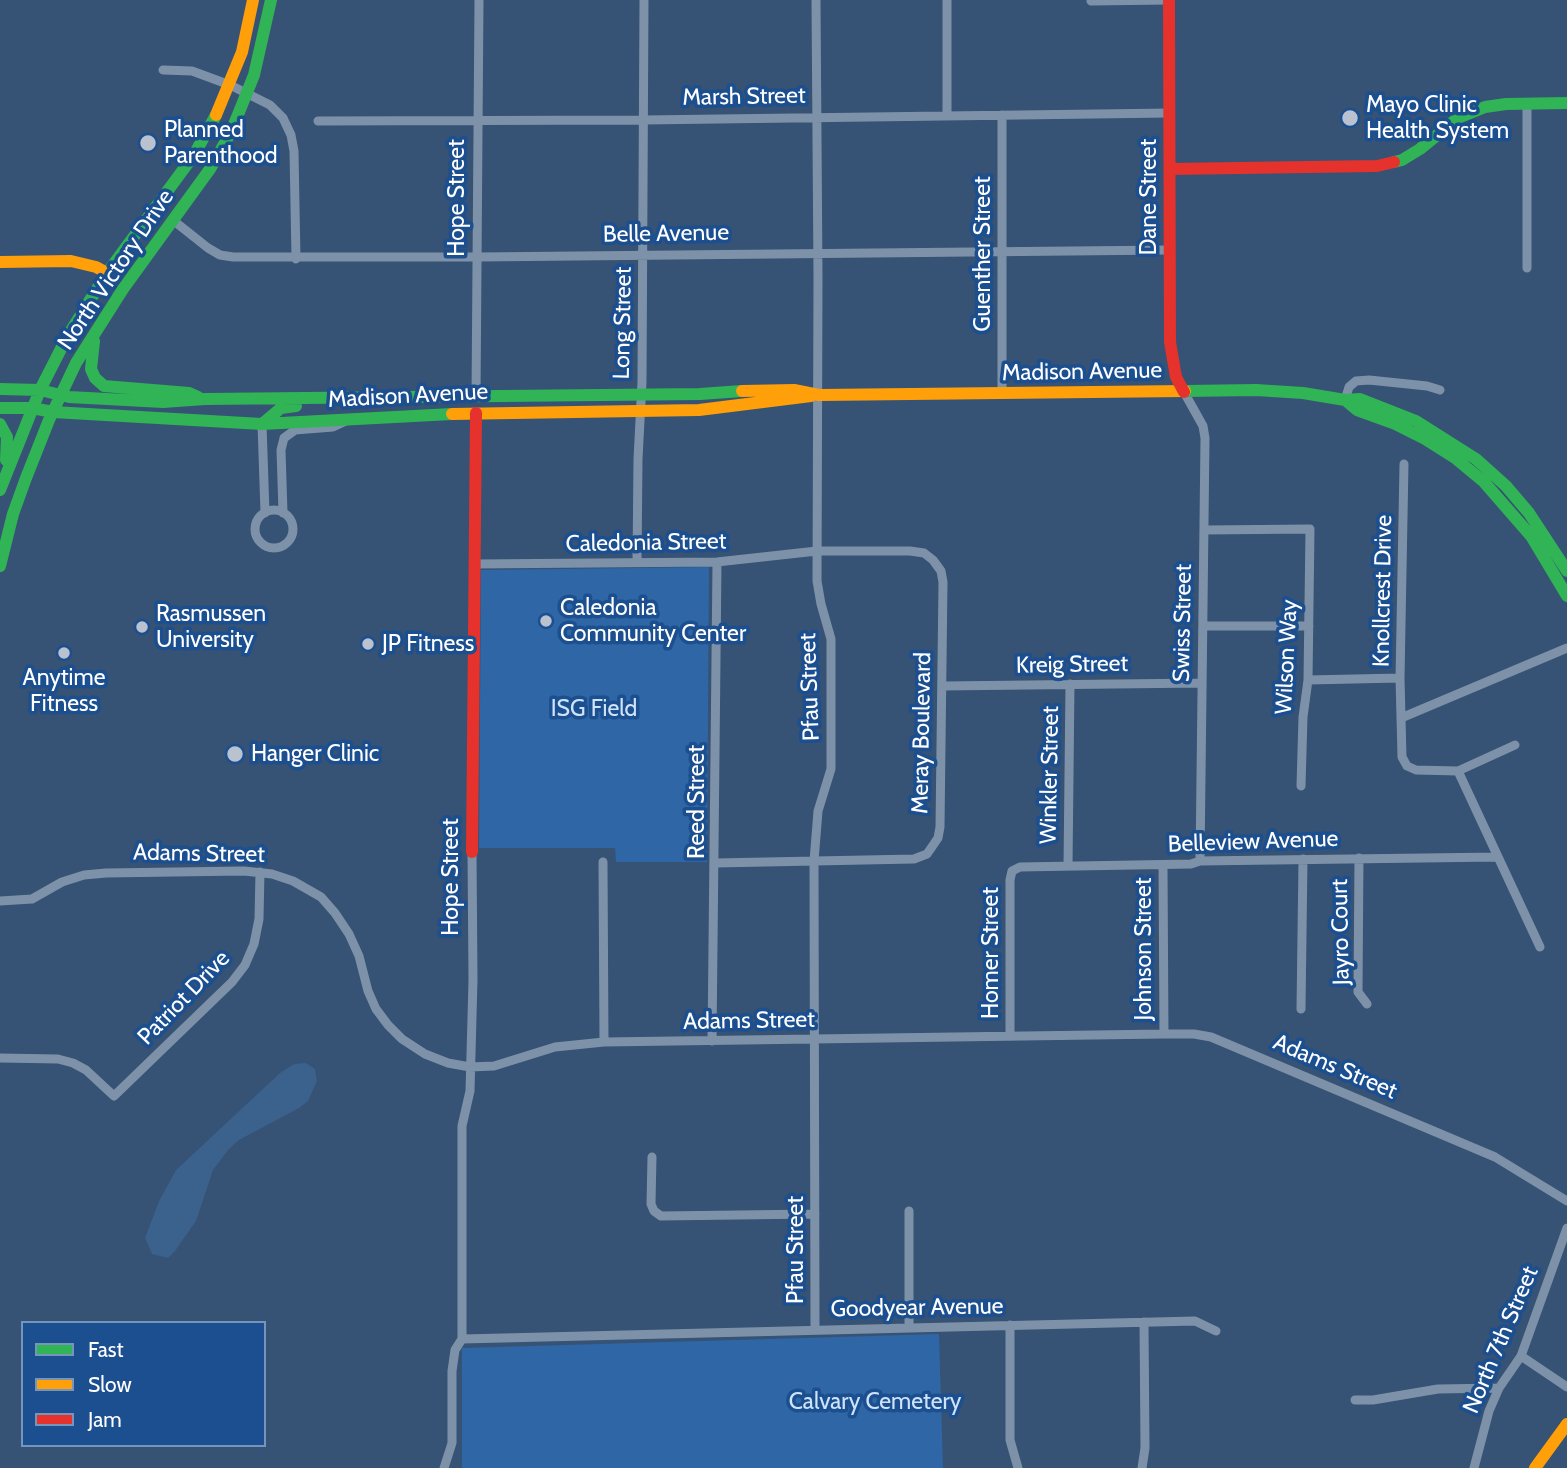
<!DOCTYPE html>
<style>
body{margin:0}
#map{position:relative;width:1567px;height:1468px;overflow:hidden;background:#365274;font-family:Cabin,sans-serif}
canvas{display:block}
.legend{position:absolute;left:21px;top:1321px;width:245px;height:126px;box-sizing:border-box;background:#1b4f8f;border:2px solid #7695bc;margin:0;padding:9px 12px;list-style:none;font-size:21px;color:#fff}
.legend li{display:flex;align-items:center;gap:14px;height:35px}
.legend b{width:35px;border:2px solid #7695bc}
</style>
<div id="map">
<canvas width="1567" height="1468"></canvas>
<ul class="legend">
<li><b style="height:9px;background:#30b455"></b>Fast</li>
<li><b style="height:9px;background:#ff9f0a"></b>Slow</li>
<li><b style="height:9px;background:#e5322d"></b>Jam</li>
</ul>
</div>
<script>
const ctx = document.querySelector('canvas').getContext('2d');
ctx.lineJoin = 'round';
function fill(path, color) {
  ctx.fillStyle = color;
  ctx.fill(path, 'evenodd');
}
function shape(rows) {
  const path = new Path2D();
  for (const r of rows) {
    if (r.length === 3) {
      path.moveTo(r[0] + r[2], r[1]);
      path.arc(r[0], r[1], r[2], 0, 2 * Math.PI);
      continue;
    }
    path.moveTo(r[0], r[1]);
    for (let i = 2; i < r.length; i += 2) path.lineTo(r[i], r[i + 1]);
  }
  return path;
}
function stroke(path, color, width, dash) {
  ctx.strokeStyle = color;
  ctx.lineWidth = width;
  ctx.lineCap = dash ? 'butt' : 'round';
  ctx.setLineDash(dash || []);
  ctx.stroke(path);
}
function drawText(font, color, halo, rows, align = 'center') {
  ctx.font = font + ' Cabin,sans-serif';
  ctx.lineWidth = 7;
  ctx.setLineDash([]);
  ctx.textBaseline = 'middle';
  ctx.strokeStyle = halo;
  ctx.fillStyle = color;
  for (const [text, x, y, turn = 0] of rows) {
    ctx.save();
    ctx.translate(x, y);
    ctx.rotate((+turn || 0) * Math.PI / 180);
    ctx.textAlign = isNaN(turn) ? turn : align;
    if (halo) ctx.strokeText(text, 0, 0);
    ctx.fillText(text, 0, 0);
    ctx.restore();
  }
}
fill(shape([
 [709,567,707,862,616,862,615,848,479,848,481,570],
 [939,1334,943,1468,462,1468,462,1348]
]), '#2f66a5');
fill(shape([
 [306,1063,315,1069,317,1081,308,1101,299,1108,239,1140,229,1149,213,1170,196,1221,175,1251,168,1258,152,1254,145,1238,159,1201,176,1170,280,1073,294,1064]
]), '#3b618d');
stroke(shape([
 [947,0,947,115],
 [1091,1,1169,0],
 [163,70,192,71,230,85,270,105,283,118,291,135,294,151,296,259],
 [1527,104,1527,268],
 [1002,115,1002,393],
 [318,121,644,120,1170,113],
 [174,221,208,248,220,255,233,257,478,257,1170,250],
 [1184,392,1203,426,1205,438,1200,861],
 [476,397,479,0],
 [1345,400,1349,387,1356,381,1369,380,1427,386,1440,390],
 [262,424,265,513],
 [1404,464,1400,678,1402,757,1407,766,1416,770,1458,771,1515,745],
 [274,529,19],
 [283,513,281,450,284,438,295,430,333,427,346,421],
 [1204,530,1310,529,1308,680,1303,717,1301,786],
 [637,562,638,459,642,382,644,0],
 [475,564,717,562,817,551,910,551,924,553,933,560,941,571,943,582,940,827,938,838,927,854,914,859,716,863],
 [1203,626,1309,626],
 [1308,680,1400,678],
 [942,686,1202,683],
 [1401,718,1567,648],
 [1458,771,1540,947],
 [1359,858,1358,992,1367,1004],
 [603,862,604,1042],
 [1163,865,1164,1034],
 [1068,866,1070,684],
 [0,901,32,899,62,882,84,875,106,873,244,871,272,874,293,881,321,897,335,913,349,934,359,956,368,991,376,1009,388,1025,402,1039,425,1054,448,1063,470,1067,494,1066,555,1047,604,1042,1164,1034,1194,1034,1211,1037,1495,1157,1567,1201],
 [1301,1009,1303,859],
 [1010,1035,1010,880,1012,871,1020,867,1191,864,1200,861,1497,857],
 [712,1041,717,562],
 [0,1058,58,1059,73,1063,86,1070,114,1096,232,982,245,965,254,944,259,919,260,872],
 [652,1157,651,1204,654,1211,661,1216,815,1214],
 [909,1211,909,1327],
 [1010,1325,1010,1440,1018,1468],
 [815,1329,814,861,818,811,831,769,831,639,821,604,817,581,818,277,816,0],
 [462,1339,462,1126,470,1091,473,980,472,852],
 [1521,1356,1567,1387],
 [1355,1400,1373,1400,1438,1389,1499,1388],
 [444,1468,452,1443,452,1371,455,1350,462,1339,1195,1321,1216,1331],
 [1142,1468,1145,1448,1144,1322],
 [1474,1468,1489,1411,1499,1388,1521,1356,1567,1228]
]), '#7d92a8', 9);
stroke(shape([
 [1394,162,1402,160,1420,149,1458,118,1485,107,1506,104,1567,103],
 [94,341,91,369,95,378,104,386,189,393,198,397],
 [0,389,40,390,69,397,163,402,205,399,700,394,742,391],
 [1185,391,1256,390,1303,393,1345,400,1360,399,1416,421,1476,459,1506,486,1529,513,1567,571],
 [1345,400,1357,410,1393,423,1425,439,1455,458,1484,482,1531,536,1567,596],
 [0,408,32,408,53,412,262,424,452,414],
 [0,424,7,437,6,460],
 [262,424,281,408,296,406],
 [0,490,40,390,67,337,107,273,194,155,216,115],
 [0,566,13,514,26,478,49,420,76,363,123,289,210,169,231,132,254,75,271,0]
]), '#30b455', 12);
stroke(shape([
 [216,115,242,52,253,0],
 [0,262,71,261,96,267,107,273],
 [742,391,794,390,819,395,1185,391],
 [452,414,699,410,811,396],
 [1535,1468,1567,1424]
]), '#ff9f0a', 12);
stroke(shape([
 [1169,0,1170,342,1176,377,1184,392],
 [1170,169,1377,166,1394,162],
 [472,852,476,413]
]), '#e5322d', 12);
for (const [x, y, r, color] of [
 [1350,118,9,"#b9c2ce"],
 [148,143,9,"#b9c2ce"],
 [546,621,7,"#b9c2ce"],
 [142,627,7,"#b9c2ce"],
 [368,644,7,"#b9c2ce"],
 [64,653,7,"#b9c2ce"],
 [235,754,9,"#b9c2ce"]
]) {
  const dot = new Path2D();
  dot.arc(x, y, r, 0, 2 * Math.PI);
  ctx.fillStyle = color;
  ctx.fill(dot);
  stroke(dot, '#1b4f8f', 2.5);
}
drawText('23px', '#fff', '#1b4f8f', [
 ["Marsh Street",744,97,-1],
 ["Dane Street",1149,197,-90],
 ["Hope Street",457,198,-90],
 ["Belle Avenue",666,234,-1],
 ["Guenther Street",983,254,-90],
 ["North Victory Drive",116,270,-56],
 ["Long Street",623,323,-89],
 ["Madison Avenue",1082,372,-1],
 ["Madison Avenue",408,396,-3],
 ["Caledonia Street",646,543,-1],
 ["Knollcrest Drive",1383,591,-89],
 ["Swiss Street",1183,623,-89],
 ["Wilson Way",1287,657,-87],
 ["Kreig Street",1072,665,-1],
 ["Pfau Street",810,687,-92],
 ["Meray Boulevard",922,733,-89],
 ["Winkler Street",1050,775,-89],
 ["Reed Street",697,802,-90],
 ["Belleview Avenue",1253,842,-2],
 ["Adams Street",199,854,1],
 ["Hope Street",451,877,-90],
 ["Jayro Court",1341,932,-91],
 ["Johnson Street",1144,949,-90],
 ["Homer Street",991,953,-90],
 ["Patriot Drive",184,998,-46],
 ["Adams Street",749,1021,-1],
 ["Adams Street",1335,1067,23],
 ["Pfau Street",796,1250,-90],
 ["Goodyear Avenue",917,1308,-1],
 ["North 7th Street",1501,1340,-67]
]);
drawText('23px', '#fff', '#1b4f8f', [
 ["Mayo Clinic",1366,105],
 ["Health System",1366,131],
 ["Planned",164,130],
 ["Parenthood",164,156],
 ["Caledonia",560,608],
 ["Community Center",560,634],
 ["Rasmussen",156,614],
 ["University",156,640],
 ["JP Fitness",382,644],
 ["Anytime",64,678,"center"],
 ["Fitness",64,704,"center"],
 ["Hanger Clinic",251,754]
], 'left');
drawText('23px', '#cfe3fa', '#1b4f8f', [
 ["ISG Field",594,709],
 ["Calvary Cemetery",875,1402]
]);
</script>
